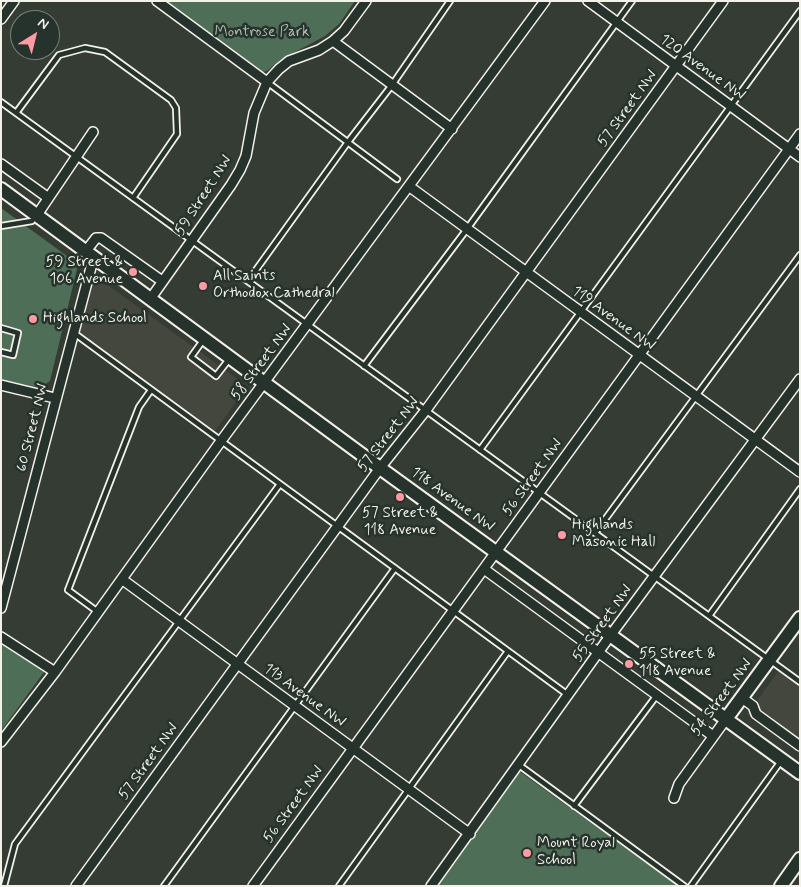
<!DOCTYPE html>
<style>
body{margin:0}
#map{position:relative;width:801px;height:887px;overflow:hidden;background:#343c34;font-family:Mynerve,sans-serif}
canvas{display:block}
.frame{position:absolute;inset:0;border:2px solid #f4f1e8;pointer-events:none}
.north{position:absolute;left:10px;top:10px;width:50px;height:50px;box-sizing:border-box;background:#26332d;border:1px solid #787f78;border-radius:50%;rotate:36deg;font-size:14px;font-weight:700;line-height:20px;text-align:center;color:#f4f1e8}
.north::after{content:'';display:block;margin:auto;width:18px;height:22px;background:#ff9aa2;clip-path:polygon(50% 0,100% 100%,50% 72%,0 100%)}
</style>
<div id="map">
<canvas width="801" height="887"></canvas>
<div class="frame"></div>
<div class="north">N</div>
</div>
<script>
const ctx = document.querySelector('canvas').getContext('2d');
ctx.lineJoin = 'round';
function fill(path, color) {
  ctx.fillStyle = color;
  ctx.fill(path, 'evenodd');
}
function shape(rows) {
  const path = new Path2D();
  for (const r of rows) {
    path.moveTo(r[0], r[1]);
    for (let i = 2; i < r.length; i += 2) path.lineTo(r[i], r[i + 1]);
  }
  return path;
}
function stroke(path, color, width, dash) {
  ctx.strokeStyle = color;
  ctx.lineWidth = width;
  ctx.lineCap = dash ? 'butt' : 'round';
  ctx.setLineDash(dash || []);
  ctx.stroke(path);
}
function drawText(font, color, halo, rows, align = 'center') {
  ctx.font = font + ' Mynerve,sans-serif';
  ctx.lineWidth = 5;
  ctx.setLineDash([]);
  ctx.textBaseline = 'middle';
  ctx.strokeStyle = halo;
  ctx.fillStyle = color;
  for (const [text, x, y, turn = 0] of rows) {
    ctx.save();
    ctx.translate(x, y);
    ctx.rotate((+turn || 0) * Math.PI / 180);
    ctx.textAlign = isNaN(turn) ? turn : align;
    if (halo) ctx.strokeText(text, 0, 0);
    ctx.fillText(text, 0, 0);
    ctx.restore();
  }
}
fill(shape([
 [105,283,243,383,244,391,215,431,80,332,93,284],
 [781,668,800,681,800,754,747,714]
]), '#44473d');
fill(shape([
 [165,1,355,1,339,24,325,36,280,60,267,71,263,72],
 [1,208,74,261,77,269,50,381,40,388,1,379],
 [1,641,44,672,1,731],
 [519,771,678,886,436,886]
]), '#4f6e57');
const lane = shape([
 [267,82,397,179],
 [1,102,800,682],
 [16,113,59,55,85,48,105,52,171,100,176,108,177,134,133,198],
 [1,226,32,221,35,217],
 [248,281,348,142,392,85,450,1],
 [1,328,18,333,13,355,1,352],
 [74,333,568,695],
 [204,339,191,357,216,376,230,358],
 [364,366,467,229,632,1],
 [480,450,800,11],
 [595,533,800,255],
 [98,612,68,590,139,407,151,390],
 [709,616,800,489],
 [519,765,684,886],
 [574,806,657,695],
 [4,886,15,844,280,484],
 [164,886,395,568],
 [339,886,508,651],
 [691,886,781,761]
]);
const street = shape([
 [157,1,267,82],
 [588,1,800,157],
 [1,19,14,1],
 [333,41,452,129],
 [1,164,47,197],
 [410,187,800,472],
 [37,215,93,132],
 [86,251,96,238,101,238,162,281],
 [151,298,231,185,240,170,246,156,254,113,267,82,279,69,289,61,319,50,333,41,344,31,366,1],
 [1,385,55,398],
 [484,569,713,736],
 [123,580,470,834],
 [1,608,94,256],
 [1,637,55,672],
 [742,698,753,706,756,714,800,746],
 [1,742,55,672,221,441,545,1],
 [674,798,679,784,726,719],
 [76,886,380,468,426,410,723,1],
 [253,886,800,134],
 [431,886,610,636,800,379]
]);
const secondary = shape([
 [1,189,380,468,800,773],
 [726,719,800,618],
 [781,886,800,859]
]);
stroke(lane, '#f4f1e8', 8);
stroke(street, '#f4f1e8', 12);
stroke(secondary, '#f4f1e8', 16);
stroke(lane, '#26332d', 4.5);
stroke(street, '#26332d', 9);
stroke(secondary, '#26332d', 12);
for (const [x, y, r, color] of [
 [133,272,5,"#ff9aa2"],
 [203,286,5,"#ff9aa2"],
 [33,319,5,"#ff9aa2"],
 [400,497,5,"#ff9aa2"],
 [562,535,5,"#ff9aa2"],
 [629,664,5,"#ff9aa2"],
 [527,853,5,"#ff9aa2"]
]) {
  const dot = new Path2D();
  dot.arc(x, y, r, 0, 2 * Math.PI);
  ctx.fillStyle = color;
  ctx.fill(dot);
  stroke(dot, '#26332d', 2);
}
drawText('15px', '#b2bdae', '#26332d', [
 ["Montrose Park",262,33]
]);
drawText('15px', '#f4f1e8', '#26332d', [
 ["120 Avenue NW",702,68,36],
 ["57 Street NW",628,109,-54],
 ["59 Street NW",204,196,-57],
 ["119 Avenue NW",613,319,36],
 ["58 Street NW",262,363,-53],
 ["60 Street NW",33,428,-76],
 ["57 Street NW",389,435,-52],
 ["56 Street NW",533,478,-54],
 ["118 Avenue NW",452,500,36],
 ["55 Street NW",603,624,-54],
 ["113 Avenue NW",304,696,36],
 ["54 Street NW",722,698,-53],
 ["57 Street NW",149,762,-54],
 ["56 Street NW",294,805,-54]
]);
drawText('15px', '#f4f1e8', '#26332d', [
 ["59 Street &",123,263,"right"],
 ["106 Avenue",123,280,"right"],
 ["All Saints",213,277],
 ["Orthodox Cathedral",213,294],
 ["Highlands School",43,319],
 ["57 Street &",400,514,"center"],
 ["118 Avenue",400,531,"center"],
 ["Highlands",572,526],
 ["Masonic Hall",572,543],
 ["55 Street &",639,655],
 ["118 Avenue",639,672],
 ["Mount Royal",537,844],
 ["School",537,861]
], 'left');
</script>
